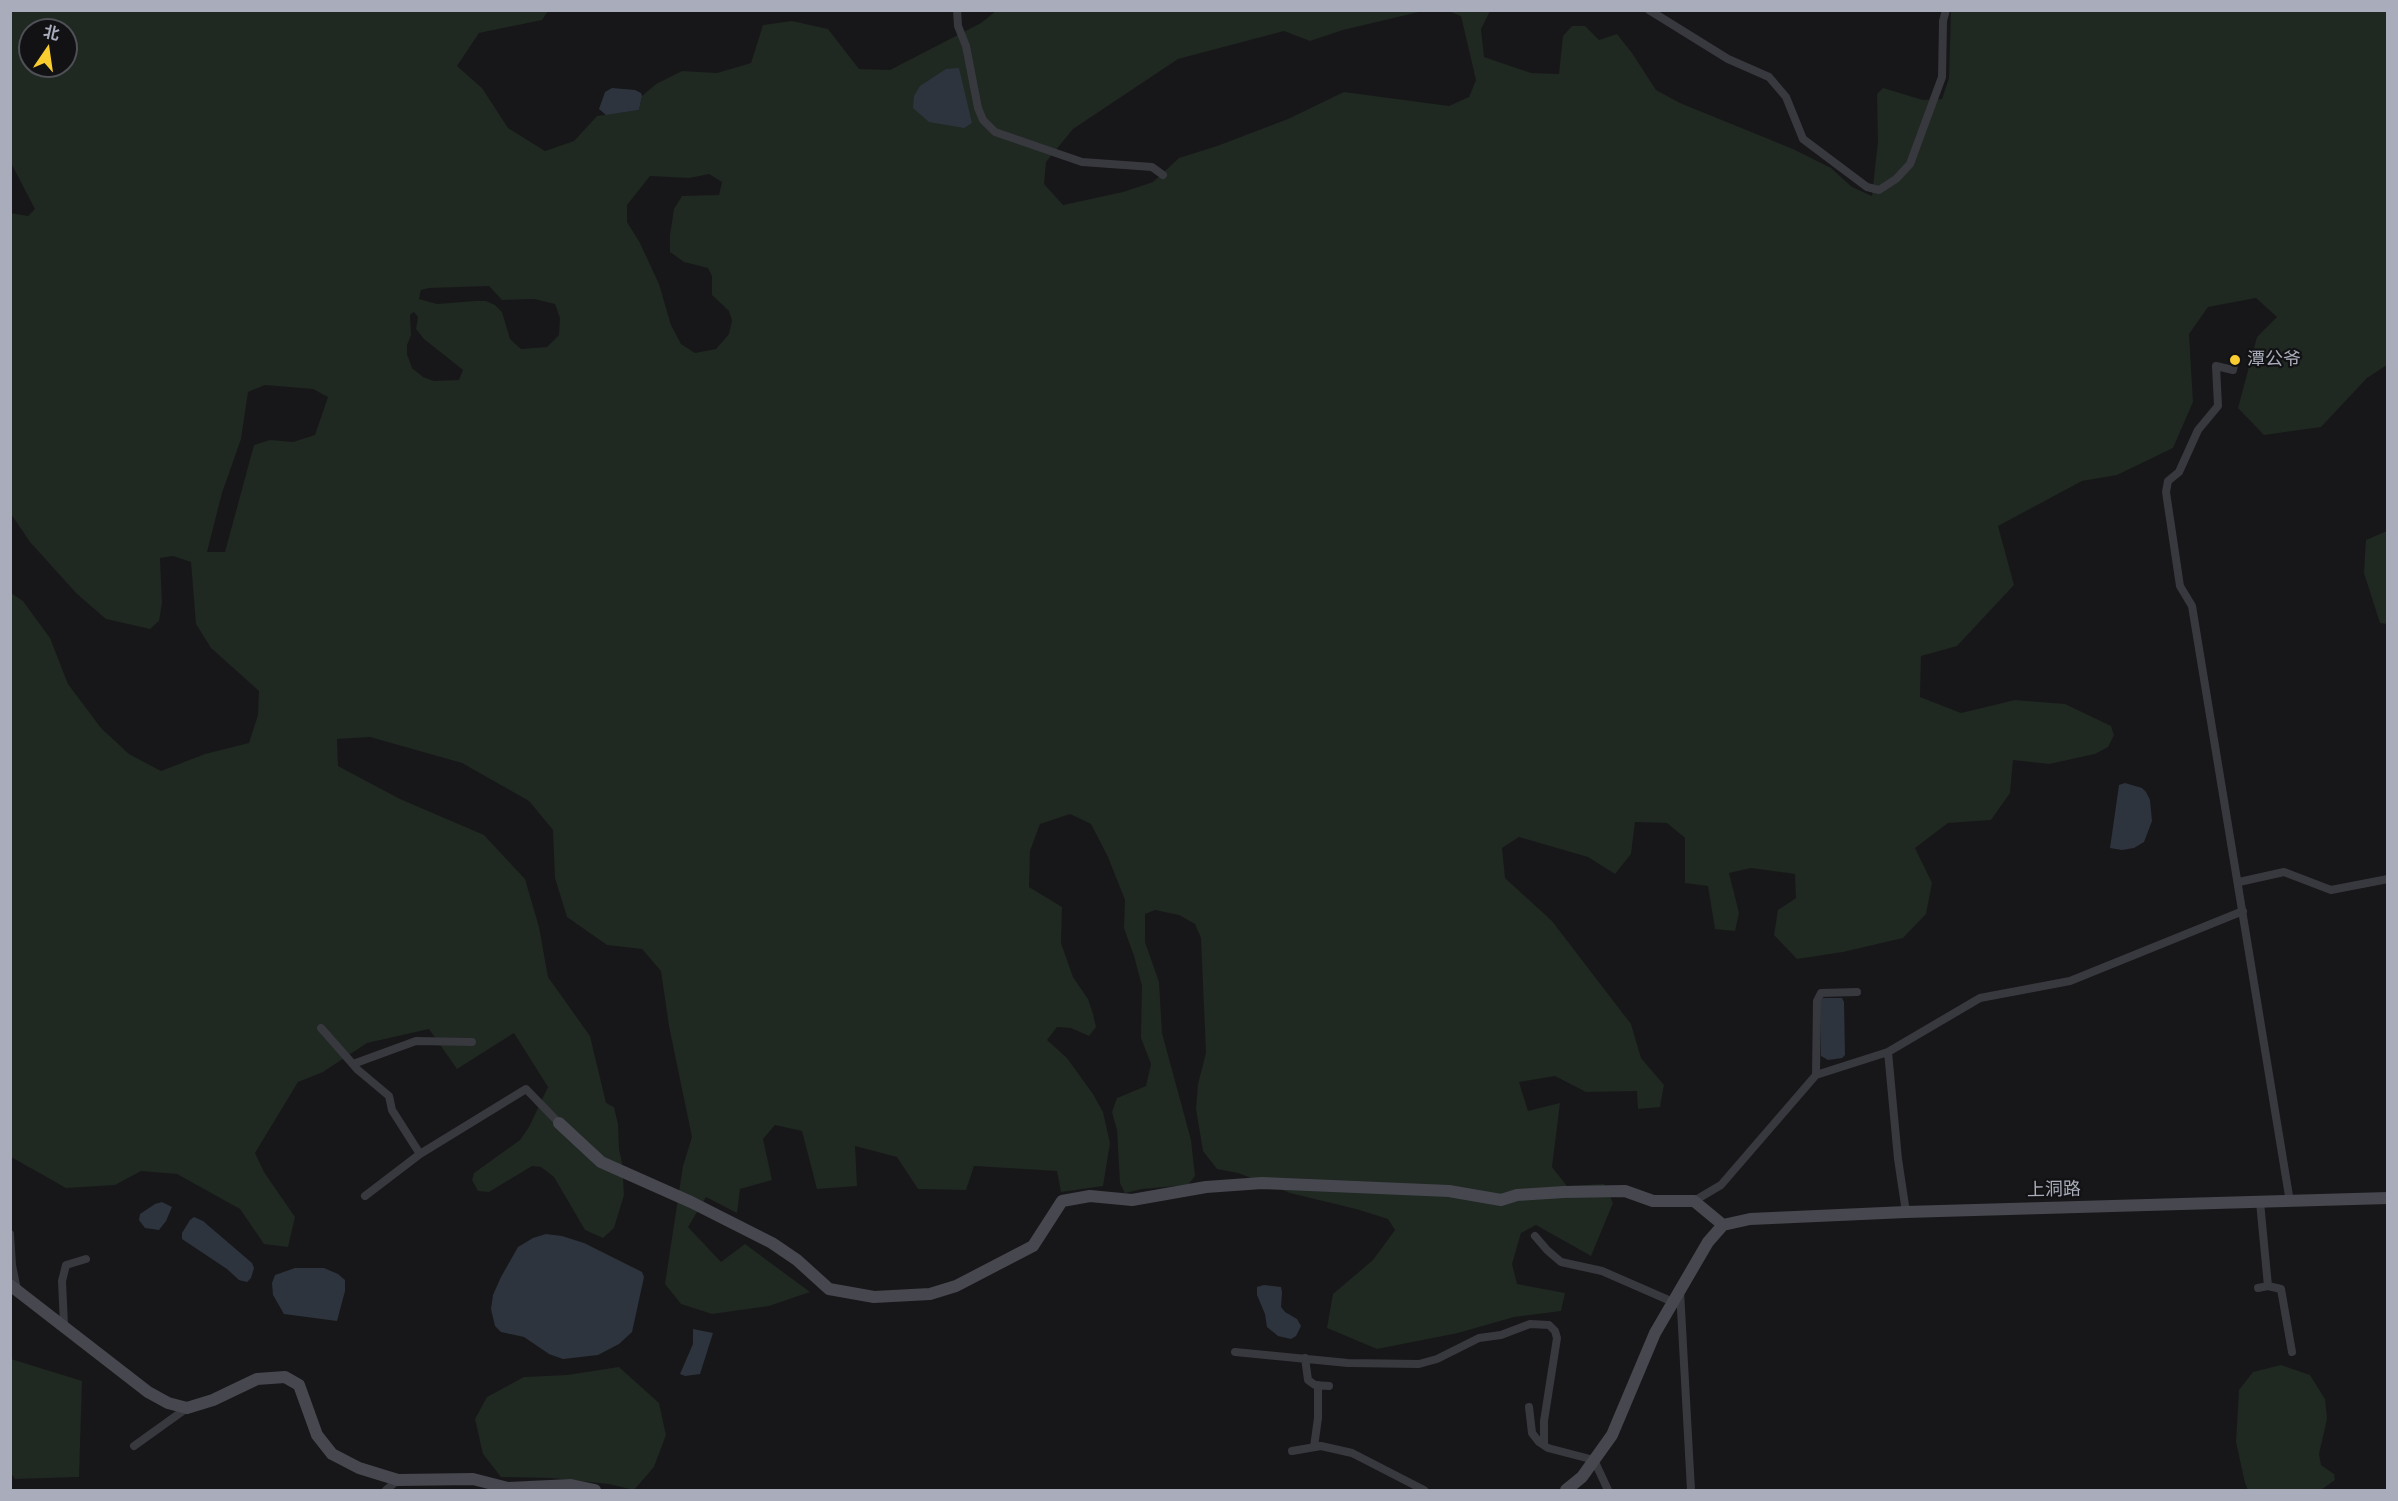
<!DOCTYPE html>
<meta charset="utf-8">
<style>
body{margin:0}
#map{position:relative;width:2398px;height:1501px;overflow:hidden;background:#171719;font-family:"PT Sans Narrow","Noto Sans SC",sans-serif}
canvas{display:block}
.frame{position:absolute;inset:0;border:12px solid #a9acba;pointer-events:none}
.north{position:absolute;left:18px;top:18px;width:60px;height:60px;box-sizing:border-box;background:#121214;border:2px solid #4e5056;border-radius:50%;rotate:13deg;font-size:16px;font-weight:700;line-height:24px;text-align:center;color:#a9acba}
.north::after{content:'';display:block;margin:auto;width:21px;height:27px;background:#f9cc30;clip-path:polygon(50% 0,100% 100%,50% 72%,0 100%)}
</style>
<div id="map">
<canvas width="2398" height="1501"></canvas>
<div class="frame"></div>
<div class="north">北</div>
</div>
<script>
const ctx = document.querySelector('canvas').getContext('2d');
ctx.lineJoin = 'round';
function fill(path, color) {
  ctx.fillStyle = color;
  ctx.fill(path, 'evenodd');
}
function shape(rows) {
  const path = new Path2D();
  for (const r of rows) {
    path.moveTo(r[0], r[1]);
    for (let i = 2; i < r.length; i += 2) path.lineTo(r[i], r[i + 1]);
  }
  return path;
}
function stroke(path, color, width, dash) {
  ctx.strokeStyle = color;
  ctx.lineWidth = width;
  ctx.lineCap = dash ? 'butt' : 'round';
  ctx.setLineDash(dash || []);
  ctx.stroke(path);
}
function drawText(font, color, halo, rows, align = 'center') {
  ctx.font = font + ' "PT Sans Narrow","Noto Sans SC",sans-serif';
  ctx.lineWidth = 4.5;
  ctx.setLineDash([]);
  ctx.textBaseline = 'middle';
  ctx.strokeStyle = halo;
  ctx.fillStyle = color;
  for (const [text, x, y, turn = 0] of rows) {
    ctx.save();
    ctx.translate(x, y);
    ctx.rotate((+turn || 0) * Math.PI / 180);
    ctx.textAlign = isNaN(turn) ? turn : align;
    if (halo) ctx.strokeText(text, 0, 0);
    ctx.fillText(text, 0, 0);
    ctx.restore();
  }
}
fill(shape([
 [11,11,548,11,542,20,479,33,457,66,482,88,508,128,545,151,574,141,597,116,639,110,642,96,656,84,682,71,717,73,751,63,763,25,792,21,828,29,859,69,890,70,981,23,996,11,1423,11,1343,30,1310,41,1284,31,1178,59,1073,129,1046,162,1044,184,1063,205,1123,192,1153,182,1179,158,1217,146,1288,119,1344,92,1449,106,1469,97,1476,80,1461,16,1448,11,1490,11,1481,29,1484,57,1531,73,1559,74,1563,36,1572,26,1585,26,1599,40,1617,34,1632,53,1656,90,1680,103,1793,149,1831,168,1852,187,1872,196,1878,141,1877,94,1883,88,1923,100,1942,99,1949,78,1951,11,2387,11,2387,365,2367,378,2321,427,2264,435,2238,408,2257,337,2277,317,2256,298,2208,307,2189,334,2193,402,2173,448,2117,475,2082,481,1998,526,2014,585,1957,646,1921,656,1920,697,1961,713,2015,700,2065,704,2111,726,2114,735,2108,747,2095,754,2049,764,2013,760,2010,793,1991,820,1948,823,1915,848,1932,883,1926,914,1903,938,1843,952,1797,959,1774,935,1778,910,1796,898,1795,874,1751,868,1729,873,1739,913,1735,931,1715,929,1708,886,1685,883,1685,838,1667,823,1635,822,1631,854,1615,874,1588,857,1519,837,1502,848,1505,878,1552,921,1631,1024,1641,1058,1664,1085,1660,1107,1638,1109,1637,1091,1586,1092,1555,1076,1519,1082,1528,1111,1560,1103,1552,1167,1567,1186,1604,1184,1613,1203,1591,1256,1536,1225,1521,1233,1512,1264,1517,1284,1565,1293,1561,1311,1514,1317,1458,1333,1377,1349,1327,1328,1333,1294,1373,1260,1395,1230,1388,1219,1356,1209,1290,1193,1238,1173,1217,1169,1203,1151,1196,1109,1198,1084,1206,1053,1201,938,1195,924,1179,915,1155,910,1145,914,1145,942,1159,982,1162,1033,1191,1140,1195,1176,1188,1185,1142,1189,1125,1193,1120,1183,1117,1130,1112,1112,1117,1098,1146,1086,1151,1064,1141,1038,1142,986,1134,956,1124,928,1125,900,1108,857,1091,824,1070,814,1040,824,1030,851,1029,887,1062,907,1061,943,1073,977,1088,999,1093,1014,1096,1027,1089,1036,1071,1028,1057,1027,1047,1040,1067,1058,1093,1094,1103,1112,1110,1143,1103,1186,1061,1192,1057,1171,974,1166,966,1190,918,1189,897,1157,855,1146,857,1186,817,1189,802,1131,775,1125,763,1139,772,1180,740,1189,737,1213,706,1197,688,1227,721,1262,745,1244,810,1292,769,1306,712,1314,681,1304,665,1284,683,1166,692,1137,669,1026,661,971,642,949,607,945,567,917,555,878,553,830,529,801,462,763,370,737,337,739,338,766,400,799,484,835,525,879,539,927,548,977,590,1036,606,1103,614,1107,618,1124,619,1149,622,1163,624,1195,614,1228,603,1238,585,1230,554,1177,541,1167,532,1166,489,1192,478,1191,472,1180,474,1173,520,1140,529,1127,548,1087,514,1033,457,1069,429,1029,367,1043,323,1072,298,1082,255,1153,264,1172,295,1217,288,1247,264,1244,240,1209,177,1174,141,1171,115,1185,66,1188,11,1157,11,593,23,601,50,638,68,684,101,728,129,754,161,771,205,754,249,743,258,715,259,691,211,648,196,624,191,562,173,556,160,558,162,603,159,621,150,629,106,619,77,594,30,542,11,514,10,213,28,216,35,209,11,163],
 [30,30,66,30,66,66,30,66],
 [709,174,722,182,719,195,682,196,674,209,670,235,670,252,684,262,708,268,712,276,712,295,729,311,732,320,729,334,716,349,695,353,681,344,671,325,659,284,640,243,627,222,627,205,650,176,689,178],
 [489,286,502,300,534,299,555,304,560,318,559,335,547,347,521,349,510,339,502,312,495,305,486,301,475,301,437,304,419,299,421,290,429,288],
 [414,312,418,317,416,329,424,339,463,370,459,380,434,381,423,377,412,368,407,354,407,345,411,335,410,315],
 [265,385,313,389,328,397,315,435,293,442,270,440,254,445,225,552,207,552,222,493,241,439,248,392],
 [2387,531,2387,624,2380,623,2364,573,2366,540],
 [11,1359,82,1381,79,1477,15,1479,11,1473],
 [2281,1365,2310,1375,2325,1399,2327,1419,2319,1454,2321,1465,2334,1474,2335,1480,2321,1490,2248,1490,2245,1483,2236,1442,2239,1390,2253,1372],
 [619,1367,659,1403,666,1435,654,1467,634,1490,609,1484,551,1478,501,1477,483,1454,475,1419,487,1397,524,1377,567,1375]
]), '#1f2821');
fill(shape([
 [959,68,972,123,964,128,929,122,913,108,914,96,920,86,946,69],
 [612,88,635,90,641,93,642,96,639,110,606,115,599,109,605,92],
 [2125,783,2142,788,2146,792,2150,800,2152,821,2144,842,2134,848,2122,850,2110,848,2119,785],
 [1823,998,1842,998,1844,1002,1845,1055,1842,1058,1828,1060,1821,1056,1820,1003],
 [162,1202,172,1207,166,1221,159,1230,145,1228,139,1220,140,1214,155,1204],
 [194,1217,203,1221,252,1263,254,1268,251,1278,247,1282,239,1280,227,1269,182,1239,182,1233,190,1220],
 [546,1234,562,1236,584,1243,642,1272,644,1277,632,1332,619,1344,598,1355,563,1359,549,1354,524,1337,501,1332,495,1326,491,1309,493,1295,501,1277,518,1247,533,1238],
 [295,1268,324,1268,338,1274,345,1280,345,1291,337,1321,284,1314,273,1295,272,1283,275,1275],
 [1264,1285,1281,1287,1282,1292,1281,1307,1285,1312,1297,1319,1301,1326,1296,1336,1291,1339,1278,1336,1267,1327,1265,1314,1257,1295,1257,1287],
 [693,1329,713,1333,700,1374,685,1376,680,1374,693,1344]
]), '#2d343e');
stroke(shape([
 [957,10,958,26,966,46,978,108,983,120,995,132,1082,162,1152,167,1163,175],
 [1649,10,1728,59,1769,77,1786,97,1803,139,1867,187,1879,190,1896,179,1910,164,1942,77,1943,21,1946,10],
 [2235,360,2233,370,2216,366,2218,406,2198,430,2179,472,2168,481,2166,492,2180,586,2192,606,2290,1202],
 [2239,882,2284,872,2331,890,2388,879],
 [321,1028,358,1070,389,1096,392,1110,420,1154],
 [1888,1052,1898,1159,1906,1212],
 [353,1064,416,1041,472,1042],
 [1816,1075,1817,1001,1821,993,1857,992],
 [365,1196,420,1154,526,1089,559,1123],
 [1694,1201,1721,1185,1816,1075,1888,1052,1980,998,2070,981,2243,911],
 [2260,1202,2268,1286],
 [10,1234,12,1265,17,1290],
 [1535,1236,1547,1250,1561,1262,1602,1271,1673,1302],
 [2258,1288,2268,1286,2281,1289,2292,1352],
 [1680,1291,1691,1490],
 [64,1325,62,1281,66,1265,86,1259],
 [1235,1352,1348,1363,1419,1364,1437,1359,1479,1338,1501,1335,1530,1324,1549,1325,1555,1331,1557,1338,1544,1421,1544,1445],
 [1305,1358,1308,1380,1315,1385,1329,1386],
 [1529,1407,1532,1433,1539,1442,1548,1448,1594,1460,1608,1490],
 [134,1446,187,1408],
 [1314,1447,1318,1418,1318,1385],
 [1292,1451,1321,1446,1352,1453,1424,1490],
 [386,1490,398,1480]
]), '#38383f', 8);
stroke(shape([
 [559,1123,601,1162,691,1202,772,1243,797,1260,829,1289,874,1297,930,1294,956,1286,1033,1246,1062,1201,1090,1196,1132,1200,1206,1187,1262,1183,1449,1191,1501,1200,1517,1195,1564,1192,1625,1191,1653,1201,1694,1201,1723,1225],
 [1723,1225,1750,1219,1906,1212,2388,1198],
 [10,1285,148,1392,168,1403,187,1408,213,1400,257,1379,285,1377,299,1385,317,1435,332,1454,359,1468,398,1480,473,1479,508,1488,571,1485,595,1490],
 [1566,1490,1582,1477,1612,1435,1655,1333,1708,1242,1723,1225]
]), '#46474f', 12);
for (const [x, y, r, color] of [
 [2235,360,6,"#f9cc30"]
]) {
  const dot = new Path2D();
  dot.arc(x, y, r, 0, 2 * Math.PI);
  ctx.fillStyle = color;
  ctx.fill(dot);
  stroke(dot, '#121214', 2);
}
drawText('18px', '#a9acba', '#121214', [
 ["潭公爷",2247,360]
], 'left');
drawText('18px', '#a9acba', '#121214', [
 ["上洞路",2054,1190,-1]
]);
</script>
